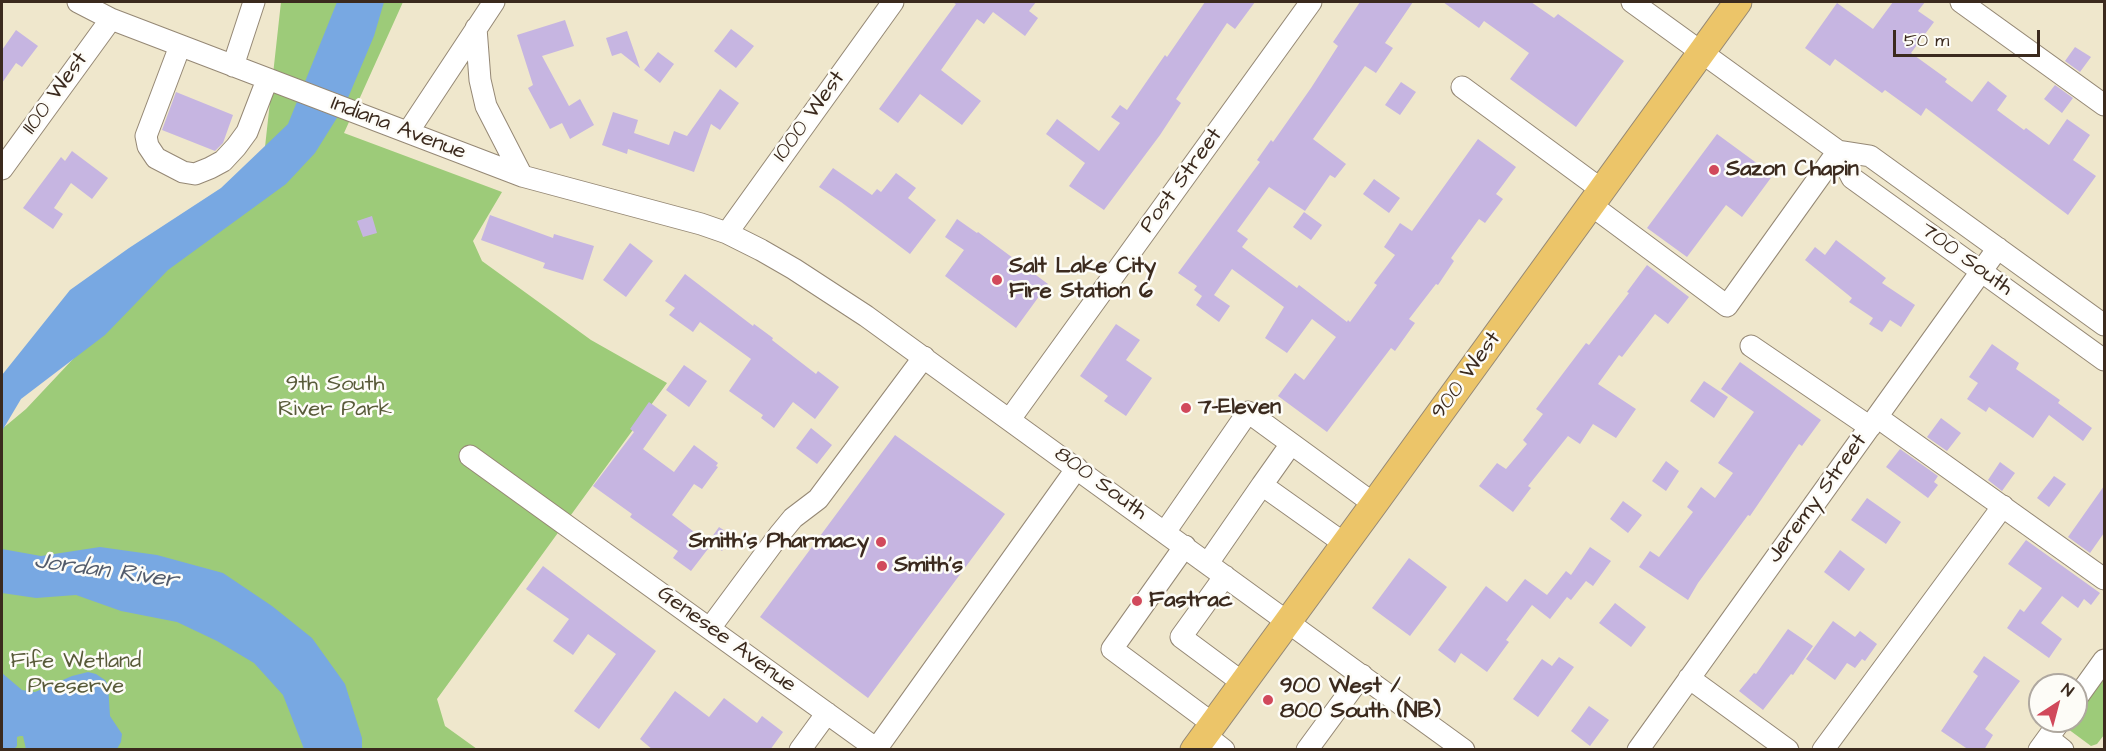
<!DOCTYPE html>
<style>
body{margin:0}
#map{position:relative;width:2106px;height:751px;overflow:hidden;background:#efe7cc;font-family:"Architects Daughter",sans-serif}
canvas{display:block}
.frame{position:absolute;inset:0;border:3px solid #3b2a1e;pointer-events:none}
.north{position:absolute;left:2028px;top:673px;width:60px;height:60px;box-sizing:border-box;background:#fdfcf7;border:2px solid #afa8a0;border-radius:50%;rotate:36deg;font-size:16px;font-weight:700;line-height:24px;text-align:center;color:#3b2a1e}
.north::after{content:'';display:block;margin:auto;width:21px;height:27px;background:#d1495b;clip-path:polygon(50% 0,100% 100%,50% 72%,0 100%)}
.scale{position:absolute;left:1893px;top:30px;width:147px;height:27px;box-sizing:border-box;border:3px solid #3b2a1e;border-top:0;padding-left:8px;font-size:18px;line-height:21px;white-space:nowrap;color:#3b2a1e;-webkit-text-stroke:4px #fdfcf7;paint-order:stroke}
</style>
<div id="map">
<canvas width="2106" height="751"></canvas>
<div class="frame"></div>
<div class="north">N</div>
<div class="scale">50 m</div>
</div>
<script>
const ctx = document.querySelector('canvas').getContext('2d');
ctx.lineJoin = 'round';
function fill(path, color) {
  ctx.fillStyle = color;
  ctx.fill(path, 'evenodd');
}
function shape(rows) {
  const path = new Path2D();
  for (const r of rows) {
    path.moveTo(r[0], r[1]);
    for (let i = 2; i < r.length; i += 2) path.lineTo(r[i], r[i + 1]);
  }
  return path;
}
function stroke(path, color, width, dash) {
  ctx.strokeStyle = color;
  ctx.lineWidth = width;
  ctx.lineCap = dash ? 'butt' : 'round';
  ctx.setLineDash(dash || []);
  ctx.stroke(path);
}
function drawText(font, color, halo, rows, align = 'center') {
  ctx.font = font + ' "Architects Daughter",sans-serif';
  ctx.lineWidth = 5;
  ctx.setLineDash([]);
  ctx.textBaseline = 'middle';
  ctx.strokeStyle = halo;
  ctx.fillStyle = color;
  for (const [text, x, y, turn = 0] of rows) {
    ctx.save();
    ctx.translate(x, y);
    ctx.rotate((+turn || 0) * Math.PI / 180);
    ctx.textAlign = isNaN(turn) ? turn : align;
    if (halo) ctx.strokeText(text, 0, 0);
    ctx.fillText(text, 0, 0);
    ctx.restore();
  }
}
fill(shape([
 [281,2,403,2,344,133,502,192,473,241,482,261,591,340,667,383,437,699,445,726,477,749,2,749,2,429,26,409,264,156],
 [2104,669,2104,735,2097,744,2091,746,2068,729,2067,721,2076,721,2076,708]
]), '#9dcb79');
fill(shape([
 [337,2,384,2,374,36,345,105,315,153,286,184,168,270,105,335,21,399,2,431,2,375,70,290,129,248,221,188,288,124],
 [100,547,157,555,223,573,272,606,312,638,345,684,362,738,362,749,304,749,283,695,254,663,217,641,177,622,121,611,76,595,36,598,2,593,2,549,41,556],
 [88,672,96,674,105,680,108,685,110,716,122,734,121,742,117,749,26,749,23,736,20,736,17,737,17,746,14,749,2,749,2,673,22,690,35,692,72,676]
]), '#78a8e2');
fill(shape([
 [952,2,1036,2,1029,11,1038,18,1025,36,993,12,984,24,977,19,941,70,981,101,962,125,920,94,898,123,879,109,956,4],
 [1205,2,1255,2,1235,29,1227,23,1176,99,1181,103,1160,135,1104,210,1069,186,1085,163,1046,134,1057,119,1099,151,1120,123,1111,117,1120,105,1127,110,1165,55,1167,57],
 [1360,2,1413,2,1385,43,1393,48,1376,73,1365,66,1313,139,1346,164,1335,178,1330,175,1305,211,1269,187,1237,231,1248,239,1242,247,1297,288,1299,285,1347,322,1348,320,1350,322,1377,285,1374,283,1395,255,1384,247,1400,223,1412,231,1478,139,1516,167,1496,194,1503,199,1485,223,1479,219,1451,258,1454,261,1438,285,1436,284,1409,319,1415,323,1395,351,1391,348,1327,432,1278,396,1295,373,1304,380,1336,337,1312,319,1287,353,1265,338,1284,307,1232,269,1214,295,1230,306,1219,322,1196,305,1202,296,1194,290,1197,286,1178,273,1260,162,1257,160,1271,140,1273,142,1311,88,1338,46,1333,42],
 [1443,2,1531,2,1554,18,1558,14,1624,61,1576,127,1510,79,1529,53,1484,21,1479,28],
 [1893,2,1925,2,1918,11,1934,22,1911,53,1947,79,1945,82,1972,102,1988,81,2007,96,1997,110,2024,130,2026,128,2049,145,2067,119,2090,135,2073,160,2096,176,2068,215,1926,108,1921,116,1885,90,1882,93,1835,59,1830,66,1805,48,1837,3,1873,29],
 [565,20,574,46,542,56,569,106,580,99,594,125,570,139,562,123,550,129,528,88,533,85,517,35],
 [731,29,754,46,736,68,714,51],
 [16,30,38,46,22,67,16,63,2,83,2,50],
 [627,31,640,68,621,53,612,56,606,38],
 [2075,47,2091,57,2080,72,2065,61],
 [658,52,674,64,660,83,644,70],
 [1401,82,1416,92,1400,115,1385,105],
 [2055,85,2073,98,2062,113,2044,99],
 [720,89,739,103,720,130,711,124,694,172,628,149,627,154,602,145,613,112,638,120,634,133,669,145,674,131,687,136],
 [176,92,233,115,223,143,215,151,162,130],
 [1717,134,1773,175,1742,217,1726,205,1687,257,1647,228],
 [72,151,108,178,92,199,71,183,54,208,63,214,53,229,23,208,61,157,65,161],
 [833,168,872,195,877,189,881,192,896,173,916,188,908,198,936,220,910,254,841,202,819,187],
 [1374,179,1400,198,1389,213,1363,194],
 [1304,212,1322,225,1311,240,1293,227],
 [490,215,553,238,554,234,594,246,583,280,543,268,545,263,481,240],
 [372,216,377,233,363,237,357,221],
 [957,219,977,233,978,232,1048,284,1016,328,945,276,964,250,945,237],
 [1836,240,1886,278,1882,283,1915,305,1901,327,1890,320,1882,332,1869,324,1873,318,1849,302,1852,298,1805,260,1815,247,1825,255],
 [630,243,653,261,626,297,603,280],
 [1647,265,1689,297,1668,324,1655,314,1622,357,1619,355,1598,384,1636,409,1616,438,1593,424,1580,444,1568,436,1528,486,1531,488,1513,512,1479,486,1497,463,1506,469,1527,444,1523,440,1543,414,1536,409,1586,343,1589,345,1629,293,1627,292],
 [685,274,753,326,754,324,773,338,772,340,816,374,818,371,839,387,815,419,793,402,774,428,761,418,763,415,729,391,751,359,700,322,693,332,669,315,675,308,665,301],
 [1116,324,1140,340,1126,360,1152,378,1126,416,1104,401,1108,396,1080,376],
 [1992,344,2019,363,2016,369,2060,400,2058,403,2092,428,2083,441,2049,415,2033,438,1989,407,1986,412,1967,399,1978,383,1969,377],
 [1740,362,1821,420,1802,446,1799,444,1750,516,1748,515,1698,583,1688,600,1639,567,1650,551,1659,557,1693,512,1687,507,1701,487,1715,498,1733,473,1718,463,1754,412,1721,389],
 [684,365,707,381,689,407,666,390],
 [1704,381,1728,397,1714,418,1690,401],
 [649,402,667,415,643,449,674,472,694,445,718,463,716,466,718,467,702,489,694,484,672,515,711,545,691,571,673,558,678,551,630,517,632,514,593,486,634,432,630,429],
 [1941,418,1961,433,1947,451,1927,437],
 [811,428,832,445,817,464,796,448],
 [895,435,1005,514,868,698,760,617],
 [1900,449,1938,476,1934,482,1938,485,1928,498,1886,467],
 [1666,461,1679,471,1666,491,1652,481],
 [2000,462,2015,473,2002,491,1988,480],
 [2054,476,2066,484,2049,507,2037,498],
 [2104,486,2104,533,2090,553,2068,537],
 [1867,498,1901,522,1886,544,1851,520],
 [1623,501,1642,515,1628,533,1610,519],
 [719,527,733,536,722,551,709,541],
 [2026,540,2100,593,2091,605,2084,599,2078,608,2062,596,2041,623,2062,639,2049,658,2007,628,2020,609,2024,612,2042,588,2008,564],
 [1590,547,1611,561,1593,586,1586,581,1571,600,1567,597,1550,619,1532,605,1506,640,1509,642,1487,672,1461,653,1455,663,1438,650,1486,586,1507,602,1525,579,1547,595,1566,571,1571,575],
 [1840,550,1865,569,1849,591,1824,572],
 [1409,558,1447,587,1410,636,1372,608],
 [543,566,656,651,599,729,574,711,616,654,588,634,573,655,553,641,569,619,526,589],
 [1615,603,1646,627,1631,647,1599,623],
 [1833,621,1855,637,1860,631,1877,644,1865,661,1862,659,1855,668,1847,663,1835,680,1806,659],
 [1788,629,1813,646,1793,675,1791,674,1763,710,1739,691,1754,673,1756,674],
 [1984,656,2020,681,1985,729,1993,735,1984,750,1969,750,1941,731,1978,676,1973,672],
 [1559,657,1574,667,1538,717,1513,699,1542,659,1552,666],
 [675,691,709,717,724,698,757,723,762,716,783,732,770,750,653,750,640,739],
 [1589,706,1609,720,1590,746,1571,731]
]), '#c6b5e1');
const minor = shape([
 [78,2,111,19,522,176,701,224,727,233,761,250,794,269,866,316,1464,750],
 [1632,2,1838,151,1852,178,2104,360],
 [1961,2,2104,105],
 [476,28,480,80,486,106,522,176],
 [180,46,146,136,148,146,156,158,183,172,195,174,210,168,223,161,236,147,247,132,267,80],
 [233,66,254,2],
 [1462,87,1602,190],
 [408,132,494,2],
 [1838,151,1870,156,2104,325],
 [2,169,111,19],
 [1591,205,1727,306,1838,151],
 [727,233,893,2],
 [1751,346,1870,427],
 [1877,417,2104,579],
 [1010,419,1311,2],
 [470,456,878,750],
 [1262,485,1291,444],
 [1165,532,1248,412,1374,504],
 [1185,546,1112,649,1213,724],
 [1208,563,1262,485,1345,544],
 [1225,576,1181,637,1243,683],
 [710,628,779,535,793,518,818,499,924,357],
 [1689,678,1788,750],
 [2076,699,2104,660],
 [1205,735,1224,750],
 [2048,738,2063,750],
 [877,748,1077,468],
 [800,750,827,713],
 [1307,750,1362,675],
 [1638,750,1998,248],
 [1823,750,2003,506],
 [2039,750,2060,721]
]);
const major = shape([
 [1194,750,1374,504,1738,2]
]);
stroke(minor, '#958875', 23);
stroke(major, '#958875', 29);
stroke(minor, '#fff', 21);
stroke(major, '#ecc569', 27);
for (const [x, y, r, color] of [
 [1714,170,6,"#d1495b"],
 [997,280,6,"#d1495b"],
 [1186,408,6,"#d1495b"],
 [881,542,6,"#d1495b"],
 [882,566,6,"#d1495b"],
 [1137,601,6,"#d1495b"],
 [1268,700,6,"#d1495b"]
]) {
  const dot = new Path2D();
  dot.arc(x, y, r, 0, 2 * Math.PI);
  ctx.fillStyle = color;
  ctx.fill(dot);
  stroke(dot, '#fdfcf7', 2);
}
drawText('22px', '#3b2a1e', '#fdfcf7', [
 ["1100 West",56,94,-54],
 ["1000 West",810,117,-54],
 ["Indiana Avenue",398,129,21],
 ["Post Street",1182,181,-54],
 ["700 South",1966,260,36],
 ["900 West",1467,376,-54],
 ["800 South",1100,484,36],
 ["Jeremy Street",1818,499,-54],
 ["Genesee Avenue",726,640,36]
]);
drawText('bold 22px', '#3b2a1e', '#fdfcf7', [
 ["Sazon Chapin",1726,170],
 ["Salt Lake City",1009,267],
 ["Fire Station 6",1009,292],
 ["7-Eleven",1198,408],
 ["Smith's Pharmacy",869,542,"right"],
 ["Smith's",894,566],
 ["Fastrac",1149,601],
 ["900 West /",1280,687],
 ["800 South (NB)",1280,712]
], 'left');
drawText('22px', '#585a39', '#fdfcf7', [
 ["9th South",335,385],
 ["River Park",335,410],
 ["Fife Wetland",76,662],
 ["Preserve",76,687]
]);
drawText('italic 24px', '#535c6c', '#fdfcf7', [
 ["Jordan River",106,572,8]
]);
</script>
